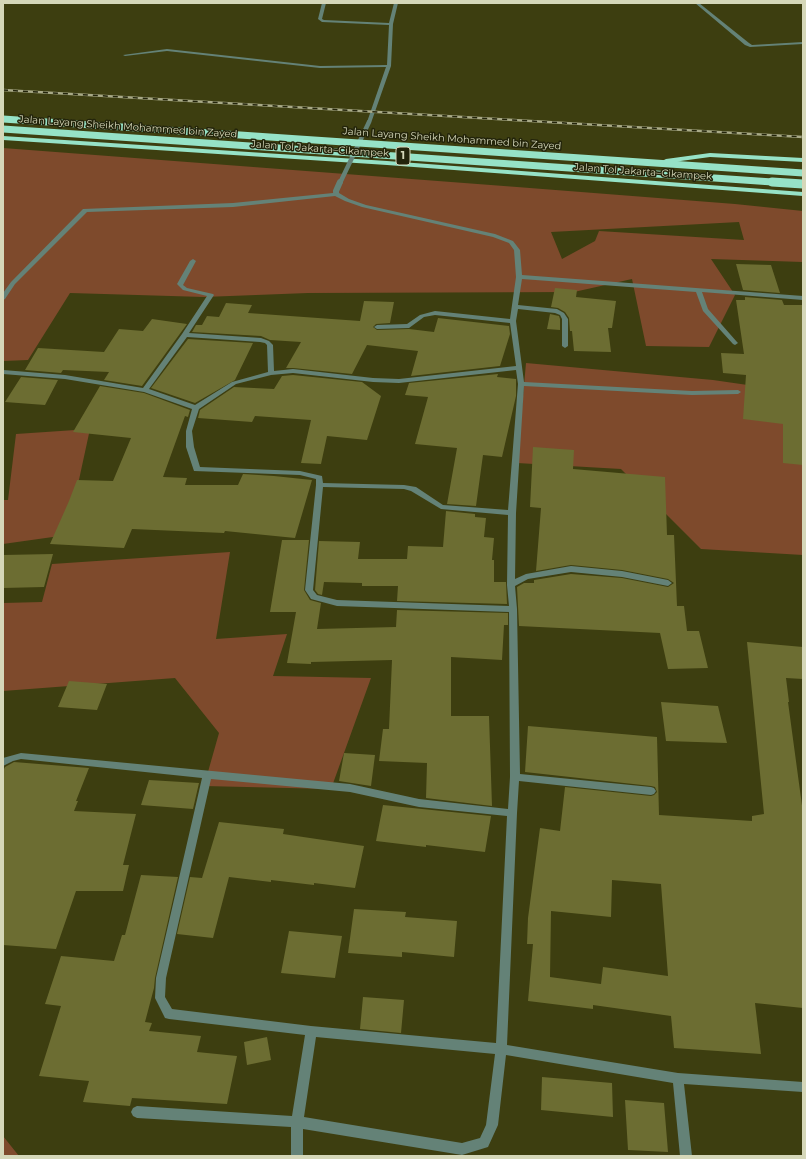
<!DOCTYPE html>
<meta charset="utf-8">
<style>
body{margin:0}
#map{position:relative;width:806px;height:1159px;overflow:hidden;background:#3d3e10;font-family:Montserrat,sans-serif}
canvas{display:block}
.frame{position:absolute;inset:0;border:4px solid #d5d7b9;pointer-events:none}
</style>
<div id="map">
<canvas width="806" height="1159"></canvas>
<div class="frame"></div>
</div>
<script>
const ctx = document.querySelector('canvas').getContext('2d');
ctx.lineJoin = 'round';
function fill(path, color) {
  ctx.fillStyle = color;
  ctx.fill(path, 'evenodd');
}
function shape(rows) {
  const path = new Path2D();
  for (const r of rows) {
    path.moveTo(r[0], r[1]);
    for (let i = 2; i < r.length; i += 2) path.lineTo(r[i], r[i + 1]);
  }
  return path;
}
function stroke(path, color, width, dash) {
  ctx.strokeStyle = color;
  ctx.lineWidth = width;
  ctx.lineCap = dash ? 'butt' : 'round';
  ctx.setLineDash(dash || []);
  ctx.stroke(path);
}
function drawText(font, color, halo, rows, align = 'center') {
  ctx.font = font + ' Montserrat,sans-serif';
  ctx.lineWidth = 3;
  ctx.setLineDash([]);
  ctx.textBaseline = 'middle';
  ctx.strokeStyle = halo;
  ctx.fillStyle = color;
  for (const [text, x, y, turn = 0] of rows) {
    ctx.save();
    ctx.translate(x, y);
    ctx.rotate((+turn || 0) * Math.PI / 180);
    ctx.textAlign = isNaN(turn) ? turn : align;
    if (halo) ctx.strokeText(text, 0, 0);
    ctx.fillText(text, 0, 0);
    ctx.restore();
  }
}
fill(shape([
 [3,148,517,187,735,204,803,211,803,262,711,259,735,295,709,347,646,346,632,279,574,292,308,293,204,297,70,293,28,360,3,361],
 [739,222,744,240,599,231,595,241,562,259,551,232],
 [526,363,713,380,803,393,803,555,701,549,621,469,517,463],
 [90,429,67,535,3,544,3,500,8,500,16,434],
 [230,552,216,639,287,634,273,676,371,678,331,789,204,786,219,733,175,678,3,691,3,603,42,602,52,564],
 [3,1136,19,1156,3,1156]
]), '#7e4a2c');
fill(shape([
 [736,264,771,265,780,293,743,290],
 [555,288,577,290,576,297,616,301,612,328,608,328,611,352,574,351,572,331,570,331,569,318,565,312,558,308,551,307],
 [745,297,782,300,784,305,803,305,803,465,783,463,783,424,743,419,746,375,723,373,721,353,744,354,736,300,745,300],
 [364,301,394,302,390,323,376,324,373,327,377,330,409,329,434,332,438,318,509,326,510,334,500,366,411,376,418,351,367,345,352,374,293,368,286,368,301,342,270,340,261,336,192,332,196,325,202,325,207,316,219,317,226,303,252,305,248,313,360,321],
 [550,314,559,316,560,319,560,330,547,329],
 [152,319,187,324,142,386,104,380,109,372,63,370,61,373,25,370,38,348,104,352,119,329,143,331],
 [188,339,253,343,235,380,195,403,151,388],
 [498,374,497,377,516,379,516,396,502,457,483,455,476,506,447,504,457,448,415,444,428,397,405,395,409,383],
 [293,375,362,382,381,396,367,440,327,436,321,464,301,463,311,420,255,416,252,422,198,418,200,410,234,387,274,389,282,376],
 [21,377,58,380,45,405,5,402],
 [100,386,144,393,190,410,188,417,185,416,163,477,187,478,185,485,238,485,243,474,274,476,312,480,295,538,225,531,224,533,132,529,124,548,50,544,69,501,77,480,113,481,131,438,73,432],
 [533,447,574,450,573,469,665,477,667,535,674,535,677,606,684,606,687,631,699,631,708,668,668,669,660,633,519,626,517,587,524,583,534,583,534,580,571,574,622,578,668,587,674,583,668,579,622,570,571,565,536,571,541,508,530,507],
 [446,511,475,514,475,517,486,518,484,537,494,538,492,560,494,560,494,582,506,582,507,604,397,601,398,586,362,586,362,583,324,582,322,595,318,594,315,590,319,541,360,542,358,559,407,559,408,546,443,547],
 [282,540,309,540,304,590,310,600,321,603,317,629,396,627,397,610,508,613,508,625,504,625,502,660,451,657,451,716,489,716,492,806,426,798,427,763,379,761,383,729,389,729,392,660,311,662,311,664,287,663,296,612,270,612],
 [53,554,44,587,3,588,3,555],
 [747,642,803,647,803,679,786,678,789,702,788,702,803,813,803,1008,755,1003,761,1054,674,1048,671,1016,593,1005,593,1009,528,1001,533,944,527,944,528,918,540,828,560,831,565,787,651,796,654,795,657,792,655,787,651,786,525,772,528,726,657,737,659,815,752,821,752,816,764,814],
 [612,880,661,884,668,976,603,967,601,984,550,977,551,911,611,917],
 [69,681,107,684,97,710,58,707],
 [661,702,718,706,727,743,666,741],
 [344,753,375,755,371,786,339,781],
 [14,762,89,768,76,801,78,801,74,811,136,814,123,865,129,865,123,891,76,891,56,949,3,945,3,771,5,767],
 [149,780,199,783,193,809,141,805],
 [383,805,491,816,485,852,426,845,426,847,376,841],
 [219,822,284,829,283,834,364,846,355,888,314,883,314,885,271,880,271,882,229,877,213,938,177,934,190,877,202,878],
 [141,875,178,877,155,978,154,988,145,1022,152,1023,149,1031,201,1036,197,1052,237,1056,227,1104,132,1098,130,1106,83,1102,89,1081,39,1076,61,1006,45,1004,61,956,114,961,122,935,125,935],
 [354,909,406,912,405,917,457,921,454,957,402,952,402,957,348,953],
 [289,931,342,936,335,978,281,973],
 [363,997,404,1000,401,1033,360,1029],
 [267,1037,271,1060,247,1065,244,1042],
 [542,1077,612,1083,613,1117,541,1110],
 [625,1100,664,1103,668,1152,628,1150]
]), '#6c6d32');
fill(shape([
 [695,3,699,3,749,43,752,45,803,42,803,44,750,47,745,45,695,3]
]), '#648277');
fill(shape([
 [322,3,326,3,322,19,324,20,389,23,394,3,398,3,393,24,391,66,371,123,367,122,386,67,320,68,167,51,125,56,123,55,167,49,320,66,387,65,389,25,322,22,318,19,322,3],
 [336,189,339,191,339,193,349,199,366,205,495,234,513,241,520,250,522,275,803,296,803,300,702,292,708,309,737,342,738,343,735,345,733,344,703,311,696,292,522,279,518,305,557,309,564,313,568,319,568,346,565,348,562,346,562,319,560,315,555,313,518,309,516,321,524,382,692,391,738,390,741,392,738,394,692,395,524,386,516,513,515,579,526,574,571,566,622,571,668,580,672,583,668,586,622,577,571,572,528,579,515,586,517,609,520,774,651,787,654,788,656,791,654,794,651,795,519,781,517,813,507,1045,678,1073,803,1082,803,1092,684,1084,692,1156,680,1156,673,1083,506,1055,498,1125,488,1147,462,1155,303,1129,303,1156,291,1156,291,1127,137,1118,133,1116,131,1112,133,1108,137,1106,292,1116,305,1035,169,1019,165,1018,155,998,156,978,202,778,21,759,13,761,3,766,3,758,21,753,350,784,419,799,508,809,510,777,509,612,337,606,311,599,305,590,316,485,316,479,300,475,194,471,186,447,186,431,192,409,144,392,65,379,3,374,3,370,65,375,143,388,182,334,207,296,183,290,177,284,190,261,193,259,196,261,183,285,187,288,213,294,214,295,189,333,261,338,269,341,273,345,274,371,293,369,373,378,399,379,516,366,510,323,435,315,424,317,409,328,377,329,374,327,377,325,407,324,420,315,435,311,510,319,516,277,514,250,509,243,493,237,362,207,345,201,335,196,233,207,87,212,15,284,5,299,3,300,3,293,11,282,83,209,233,203,333,193,334,190,336,189],
 [187,337,260,342,265,343,267,345,268,372,232,382,195,405,149,389,187,337],
 [516,370,518,384,508,510,443,505,416,487,404,485,323,483,322,476,300,471,200,467,194,447,192,431,199,409,236,384,271,375,293,373,373,382,399,383,516,370],
 [323,487,404,489,411,491,441,509,508,515,507,585,509,606,337,600,317,595,313,590,323,487],
 [211,779,350,792,419,807,507,816,496,1043,311,1026,172,1009,165,997,166,978,211,779],
 [316,1037,495,1054,486,1125,480,1138,462,1143,304,1117,316,1037]
]), '#648277');
fill(shape([
 [3,136,387,161,803,192,803,196,387,165,3,140,3,136],
 [710,153,803,158,803,162,710,157,666,163,662,161,666,159,710,153]
]), '#96e2c7');
const rail = shape([
 [3,90,803,137]
]);
stroke(rail, '#a9aa88', 2.5);
stroke(rail, '#23240b', 1.5, [5]);
stroke(shape([
 [340,183,369,122]
]), '#648277', 4.5);
stroke(shape([
 [336,191,340,182]
]), '#648277', 6);
stroke(shape([
 [3,119,803,173],
 [3,129,787,183]
]), '#96e2c7', 7);
stroke(shape([
 [772,182,803,184]
]), '#96e2c7', 9);
drawText('10px', '#d5d7b9', '#23240b', [
 ["Jalan Layang Sheikh Mohammed bin Zayed",128,127,4],
 ["Jalan Layang Sheikh Mohammed bin Zayed",452,139,4],
 ["Jalan Tol Jakarta–Cikampek",320,149,4],
 ["Jalan Tol Jakarta–Cikampek",643,172,4]
]);
for (const [x, y, w] of [
 [403,156,14]
]) {
  const box = new Path2D();
  box.roundRect(x - w / 2, y - 9, w, 18, 3);
  ctx.fillStyle = '#23240b';
  ctx.fill(box);
  stroke(box, '#d5d7b9', 1);
}
drawText('bold 11px', '#d5d7b9', null, [
 ["1",403,156]
]);
</script>
